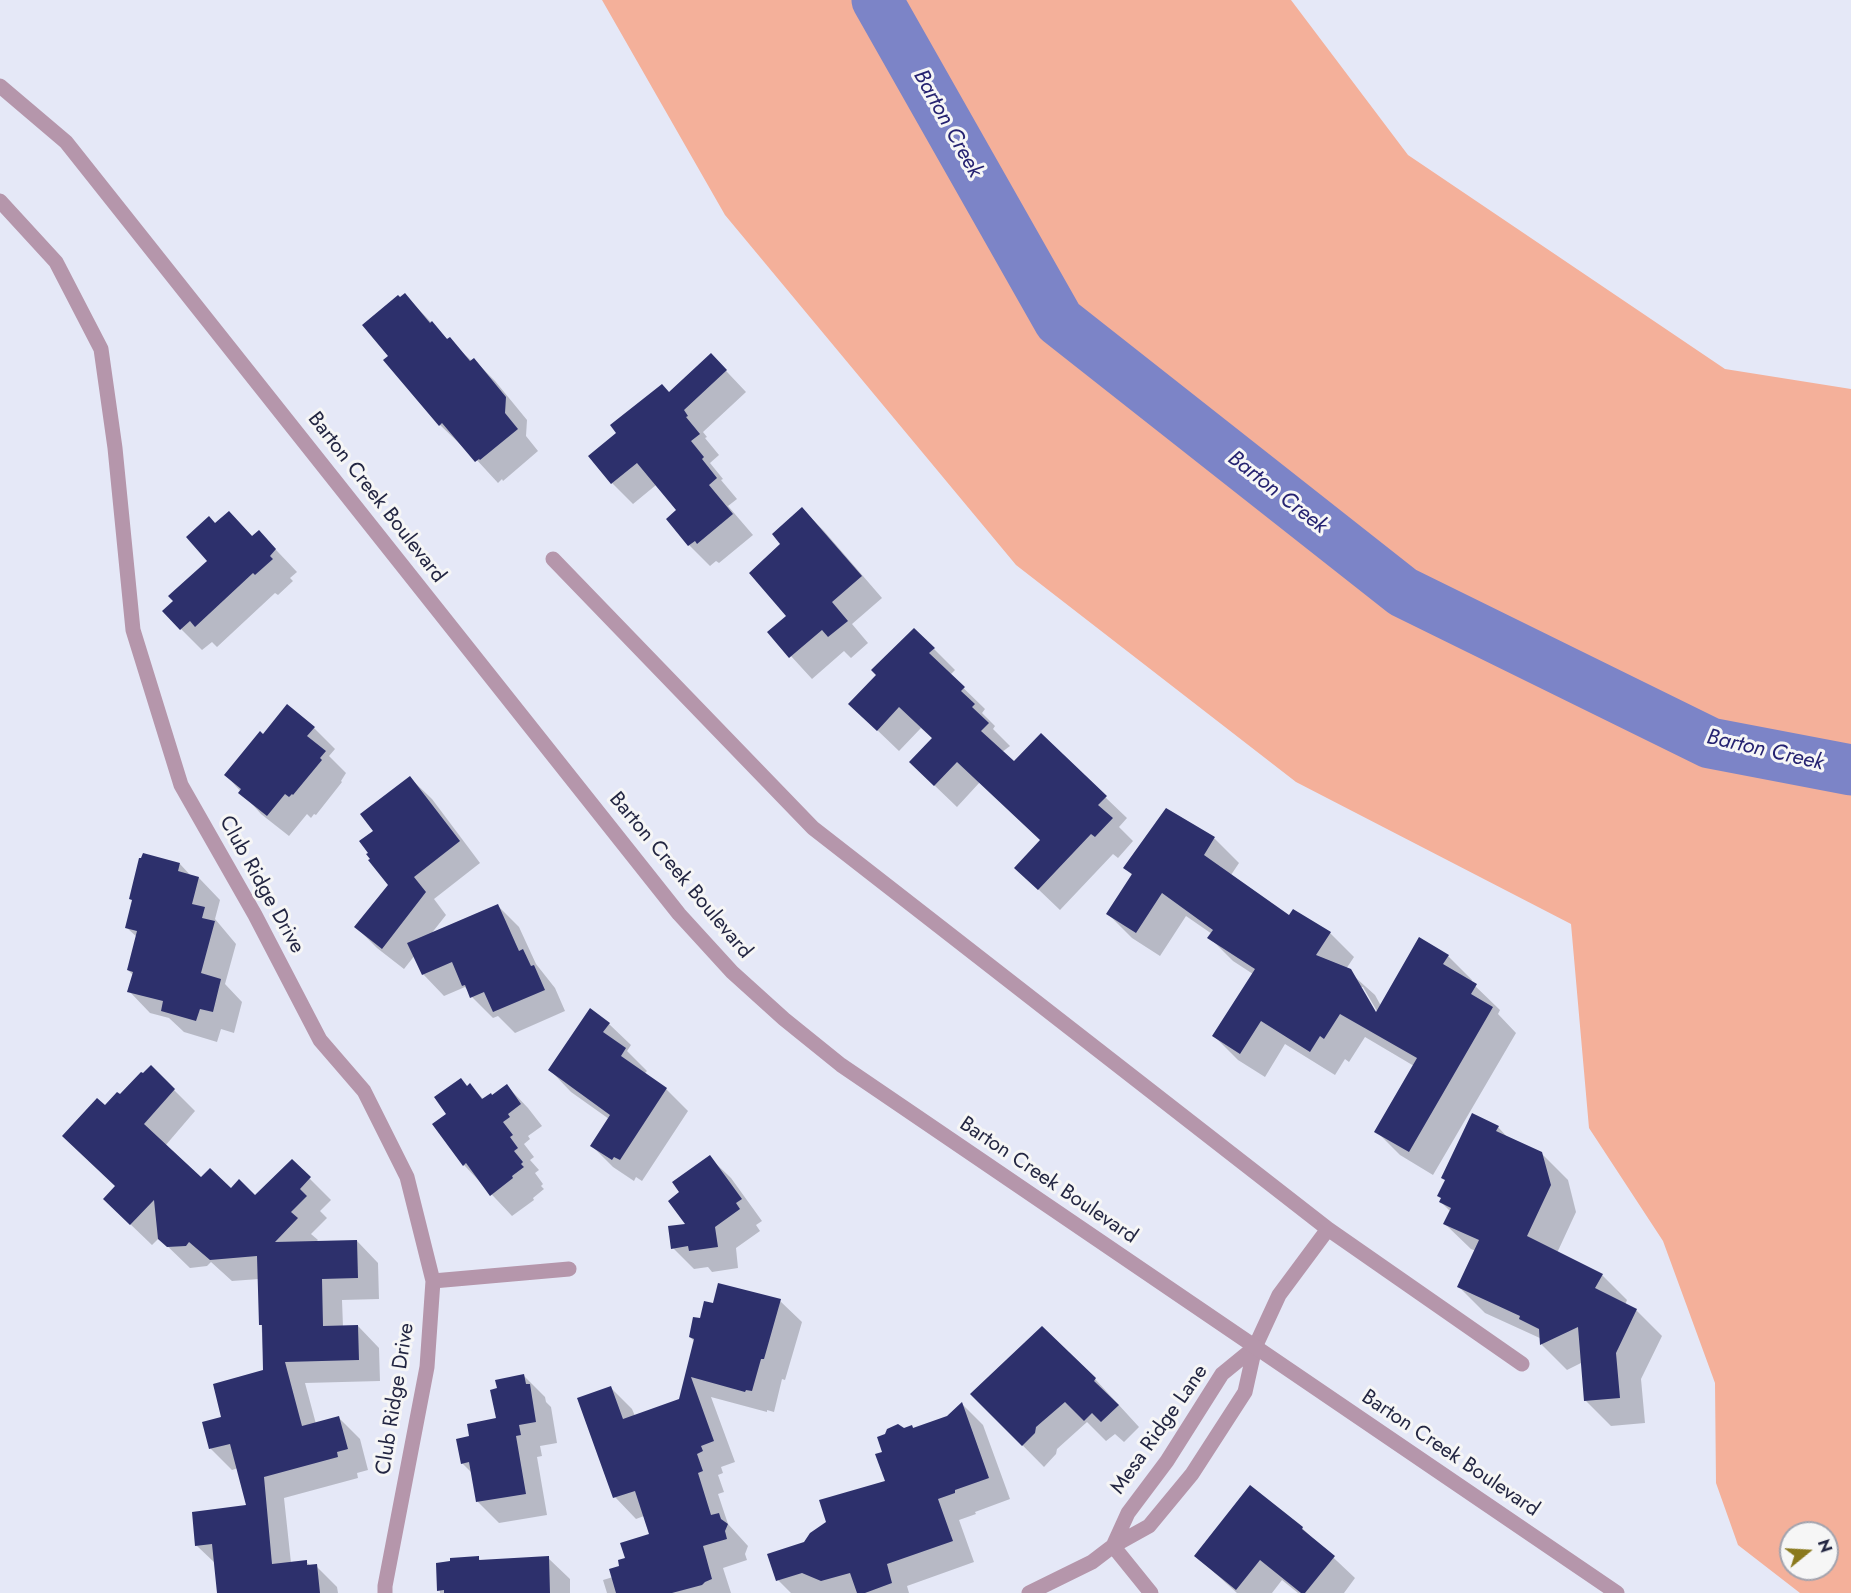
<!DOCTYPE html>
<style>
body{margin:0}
#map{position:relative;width:1851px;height:1593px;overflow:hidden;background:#e5e8f7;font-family:Jost,sans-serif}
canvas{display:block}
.north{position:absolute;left:1779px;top:1521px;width:60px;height:60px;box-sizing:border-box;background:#f6f6f6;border:2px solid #a2a3ae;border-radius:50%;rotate:72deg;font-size:16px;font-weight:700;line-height:24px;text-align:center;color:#232642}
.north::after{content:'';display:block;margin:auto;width:21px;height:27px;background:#8a791d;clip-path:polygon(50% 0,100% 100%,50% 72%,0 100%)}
</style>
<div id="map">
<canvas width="1851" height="1593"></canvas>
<div class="north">N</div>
</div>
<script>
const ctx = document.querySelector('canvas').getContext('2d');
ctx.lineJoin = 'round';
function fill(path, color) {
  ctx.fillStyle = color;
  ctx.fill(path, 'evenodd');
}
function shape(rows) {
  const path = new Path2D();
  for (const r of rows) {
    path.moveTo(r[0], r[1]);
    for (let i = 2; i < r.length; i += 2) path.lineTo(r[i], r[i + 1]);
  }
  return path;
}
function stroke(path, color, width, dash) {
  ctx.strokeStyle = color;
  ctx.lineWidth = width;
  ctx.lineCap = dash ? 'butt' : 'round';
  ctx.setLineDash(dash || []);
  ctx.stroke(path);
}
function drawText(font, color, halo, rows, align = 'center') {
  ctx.font = font + ' Jost,sans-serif';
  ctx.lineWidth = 6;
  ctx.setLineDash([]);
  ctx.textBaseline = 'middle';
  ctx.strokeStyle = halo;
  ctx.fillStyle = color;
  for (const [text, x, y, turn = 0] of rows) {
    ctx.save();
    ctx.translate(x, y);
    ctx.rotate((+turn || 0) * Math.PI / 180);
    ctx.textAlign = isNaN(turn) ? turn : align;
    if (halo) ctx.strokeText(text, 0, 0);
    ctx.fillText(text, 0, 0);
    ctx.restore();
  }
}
fill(shape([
 [602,0,1291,0,1408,155,1725,369,1851,389,1851,1593,1800,1593,1738,1545,1716,1483,1715,1383,1663,1241,1589,1128,1571,924,1296,782,1016,565,725,215],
 [1791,1533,1827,1533,1827,1569,1791,1569]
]), '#f4b09a');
fill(shape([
 [405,295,448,340,472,361,474,360,495,381,527,420,526,436,538,451,503,481,502,479,498,483,463,445,462,446,440,425,385,360,390,356,400,299],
 [711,355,746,392,703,432,707,437,705,438,719,455,710,463,723,479,721,480,737,499,728,506,753,535,719,563,716,561,710,566,689,545,668,519,678,511,656,485,633,504,612,483,669,393],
 [802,509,824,531,882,598,852,624,868,643,851,658,844,651,812,679,769,632,788,616,782,544],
 [229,513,253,537,259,532,297,572,290,578,293,581,278,595,275,593,217,647,212,642,202,650,181,629,210,561,215,525],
 [934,649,955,670,950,675,985,709,982,713,995,726,993,729,1010,746,1002,752,1014,763,1105,797,1127,818,1119,827,1133,841,1118,858,1113,854,1060,910,1038,889,1042,841,980,782,957,807,933,784,933,739,921,728,899,751,850,704],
 [314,728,335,749,329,756,346,773,341,781,342,782,316,815,314,814,311,818,307,814,289,836,261,814,226,775,263,736],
 [410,778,432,799,480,863,434,899,446,915,431,934,498,906,519,927,536,964,555,988,565,1011,515,1033,498,1016,493,1018,472,997,465,987,444,996,423,974,415,955,404,969,377,948,356,927,390,885,375,831],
 [1167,810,1215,839,1239,863,1231,875,1290,917,1330,933,1354,957,1346,969,1375,995,1381,1006,1448,956,1472,980,1471,982,1500,1010,1498,1014,1516,1033,1433,1175,1400,1155,1376,1131,1414,1066,1365,1037,1349,1062,1345,1059,1335,1075,1285,1044,1265,1077,1238,1060,1214,1036,1253,974,1233,961,1209,937,1212,934,1186,916,1160,956,1132,938,1108,914,1133,876,1125,868],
 [1359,987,1363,987,1381,1018,1378,1019],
 [180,864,192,877,199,878,220,900,215,919,236,944,225,984,242,1002,234,1033,221,1029,217,1042,184,1032,169,1018,150,1013,129,991,133,975,128,970,137,937,127,928],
 [609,1024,631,1045,627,1051,647,1071,644,1074,666,1089,688,1111,642,1181,636,1177,634,1181,613,1167,592,1146,609,1119,571,1092,550,1070],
 [151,1067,195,1111,165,1146,201,1179,255,1198,292,1161,331,1200,320,1211,327,1218,311,1234,318,1240,316,1242,357,1241,378,1263,379,1299,342,1300,343,1327,358,1326,379,1348,380,1381,305,1383,316,1424,339,1418,360,1439,368,1470,357,1473,358,1478,284,1498,291,1563,306,1562,311,1566,316,1566,337,1587,338,1593,219,1593,216,1564,196,1545,248,1506,238,1468,232,1470,211,1449,204,1423,223,1418,264,1371,259,1279,232,1281,211,1262,207,1266,190,1268,159,1238,152,1245,126,1220,116,1187,105,1108],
 [470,1085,484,1100,493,1097,507,1086,528,1108,542,1126,528,1136,530,1139,524,1144,534,1157,530,1160,539,1170,535,1173,543,1184,541,1186,544,1189,533,1198,534,1200,512,1216,464,1165,449,1114],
 [1498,1127,1509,1139,1542,1154,1568,1180,1576,1212,1557,1253,1602,1275,1627,1300,1625,1305,1636,1310,1662,1336,1641,1379,1645,1423,1611,1426,1585,1400,1583,1362,1567,1370,1542,1345,1542,1339,1485,1313,1459,1287,1476,1251,1471,1249,1445,1224,1451,1212,1441,1202],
 [709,1157,731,1178,762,1221,756,1225,760,1231,736,1248,738,1268,712,1272,708,1267,694,1269,673,1248,688,1225,681,1193],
 [780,1301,802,1322,785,1380,782,1379,774,1412,767,1410,767,1412,711,1397,735,1462,721,1467,723,1473,718,1475,724,1492,718,1494,728,1524,748,1546,745,1554,747,1560,723,1568,731,1593,607,1593,603,1580,613,1577,651,1535,644,1516,636,1519,615,1497,611,1388,632,1409,635,1416,680,1400,695,1342,690,1337,714,1305],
 [524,1376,545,1397,546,1402,551,1407,557,1443,540,1446,542,1456,537,1457,547,1515,499,1523,478,1502,472,1473,462,1463,471,1437,497,1419,498,1389],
 [1095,1379,1139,1427,1124,1442,1115,1434,1106,1441,1087,1422,1057,1449,1056,1454,1044,1467,972,1394],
 [962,1404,983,1425,1010,1499,975,1512,976,1514,959,1520,974,1562,907,1586,909,1593,791,1593,778,1580,805,1543,887,1482,884,1453,904,1429,912,1426,914,1429,948,1417],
 [1302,1528,1355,1578,1344,1593,1298,1593,1282,1580,1272,1593,1237,1593,1196,1556],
 [478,1558,482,1562,548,1558,570,1579,570,1593,440,1593,437,1564]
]), '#0003');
stroke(shape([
 [877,0,1059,321,1403,592,1710,743,1851,770]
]), '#7c84c7', 51);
fill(shape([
 [405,293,430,323,432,321,447,339,450,337,470,361,474,358,506,397,505,413,518,429,480,460,479,459,475,462,442,423,439,426,383,360,388,356,362,325,398,295,400,297],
 [711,353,727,370,684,410,688,416,686,417,700,434,691,441,704,457,702,459,717,478,709,485,733,514,697,544,695,541,688,546,666,519,676,510,637,463,611,484,588,456,616,433,610,425,662,384,669,392],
 [802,507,862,576,832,602,848,621,828,637,822,630,789,658,767,632,786,616,749,573,780,544,772,534],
 [229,511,252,536,259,530,276,549,270,556,273,559,255,575,253,573,195,627,190,621,180,630,162,611,173,601,168,596,207,561,186,537,209,516,215,523],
 [914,628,935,648,929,653,965,687,961,691,975,704,972,707,989,723,981,731,1014,761,1041,733,1107,796,1098,805,1113,818,1095,837,1091,834,1038,890,1014,868,1040,840,957,762,934,786,909,762,932,738,899,707,877,731,848,704,876,675,871,670],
 [287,704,315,727,307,736,326,751,320,758,322,760,293,795,292,794,289,797,285,794,267,816,238,793,241,789,224,775,260,731,263,734],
 [410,776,460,841,414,877,426,892,382,949,354,927,388,885,368,860,370,859,366,854,368,853,359,841,373,831,360,814],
 [1166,808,1215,837,1204,855,1289,915,1293,909,1331,932,1316,955,1351,969,1376,1012,1419,937,1449,955,1443,964,1477,984,1471,994,1493,1007,1409,1152,1374,1132,1417,1058,1340,1014,1324,1039,1320,1036,1310,1052,1261,1021,1240,1054,1212,1036,1255,969,1207,938,1213,930,1162,893,1136,933,1106,914,1132,874,1123,868],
 [143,853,180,863,178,871,199,877,192,904,205,907,202,918,215,921,201,973,221,979,213,1012,200,1009,196,1021,161,1011,163,1001,127,992,133,972,127,970,137,931,125,928,132,900,129,899,139,858,141,858],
 [498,904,519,951,523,949,531,966,534,965,545,990,493,1012,484,992,470,998,465,985,462,986,452,962,422,975,407,943],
 [590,1008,610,1023,603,1032,626,1048,621,1056,667,1088,620,1160,614,1157,612,1160,590,1146,610,1115,548,1070],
 [151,1065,175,1089,144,1124,201,1177,210,1168,231,1188,239,1179,255,1195,292,1159,311,1177,300,1189,307,1196,291,1212,298,1218,275,1242,357,1240,358,1278,322,1279,323,1326,358,1325,359,1360,285,1362,302,1426,339,1416,348,1449,337,1452,338,1457,264,1477,272,1564,307,1560,307,1565,317,1564,320,1593,217,1593,212,1544,195,1546,192,1512,246,1505,230,1444,209,1449,202,1422,221,1417,213,1384,263,1370,262,1325,259,1325,257,1256,210,1260,189,1242,186,1246,167,1247,158,1239,154,1200,130,1225,103,1199,115,1186,62,1136,97,1098,105,1105,117,1092,120,1094,141,1072,143,1073],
 [461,1078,467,1086,470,1083,482,1099,491,1093,492,1095,507,1084,521,1104,508,1114,510,1117,503,1122,513,1135,510,1137,518,1148,514,1151,523,1162,521,1164,524,1167,512,1176,513,1178,490,1196,466,1163,463,1166,432,1124,446,1114,434,1097],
 [1472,1113,1499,1126,1496,1131,1542,1152,1551,1185,1527,1236,1603,1274,1595,1288,1637,1309,1616,1353,1620,1398,1584,1401,1578,1327,1540,1345,1539,1329,1519,1319,1520,1316,1457,1287,1479,1240,1443,1224,1451,1208,1439,1202,1441,1198,1437,1196,1445,1180,1441,1178],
 [710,1155,742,1199,736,1203,740,1209,715,1227,718,1247,689,1251,688,1246,671,1249,668,1226,685,1224,668,1201,679,1192,672,1182],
 [718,1283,781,1299,764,1359,761,1359,752,1391,746,1390,745,1392,691,1377,714,1441,701,1446,703,1451,697,1454,703,1471,698,1473,711,1515,719,1513,721,1519,728,1524,725,1531,727,1539,703,1546,712,1579,705,1582,702,1585,672,1593,616,1593,609,1569,619,1566,618,1560,625,1558,620,1543,649,1534,635,1491,613,1498,577,1398,611,1386,623,1419,679,1399,694,1339,689,1337,693,1317,700,1318,704,1301,713,1303],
 [1042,1326,1096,1378,1094,1381,1119,1405,1101,1422,1092,1413,1084,1421,1065,1402,1036,1427,1035,1433,1022,1446,970,1394],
 [524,1374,526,1384,530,1384,536,1422,519,1425,521,1435,516,1436,526,1494,476,1502,469,1462,461,1464,456,1439,469,1436,467,1424,496,1418,490,1390,497,1388,495,1380],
 [962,1402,989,1478,955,1490,955,1493,938,1499,953,1541,887,1564,892,1583,865,1593,857,1593,850,1573,821,1581,802,1573,776,1581,767,1554,804,1542,810,1533,826,1522,819,1500,885,1481,875,1454,882,1452,877,1437,885,1434,887,1429,898,1424,904,1428,912,1425,913,1428,947,1416],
 [1250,1485,1303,1527,1302,1529,1335,1556,1305,1593,1301,1593,1260,1560,1236,1590,1194,1556],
 [479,1556,479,1560,549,1556,550,1593,444,1593,444,1590,437,1591,436,1563,450,1561,450,1558]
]), '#2d306c');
stroke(shape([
 [0,201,56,262,101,349,115,448,133,630,181,785,255,915,320,1040,364,1091,407,1177,433,1281,427,1367,385,1586,385,1593],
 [553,559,813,828,1328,1229,1522,1364],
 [433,1281,569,1269],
 [1113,1546,1128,1513,1167,1461,1222,1374,1255,1347],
 [1113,1546,1151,1593],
 [1029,1593,1092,1562,1113,1546,1149,1526,1192,1474,1245,1392,1255,1347,1279,1295,1328,1229]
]), '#b596ab', 15);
stroke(shape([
 [0,86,66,142,679,914,732,972,784,1019,841,1065,1617,1593]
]), '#b596ab', 15);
drawText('21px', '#232642', '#f6f6f6', [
 ["Barton Creek Boulevard",376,498,52],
 ["Barton Creek Boulevard",680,876,50],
 ["Club Ridge Drive",261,885,61],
 ["Barton Creek Boulevard",1048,1181,34],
 ["Club Ridge Drive",396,1399,-81],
 ["Mesa Ridge Lane",1160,1430,-55],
 ["Barton Creek Boulevard",1450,1454,34]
]);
drawText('italic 22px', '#262371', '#f6f6f6', [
 ["Barton Creek",947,124,61],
 ["Barton Creek",1277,493,38],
 ["Barton Creek",1765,751,13]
]);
</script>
